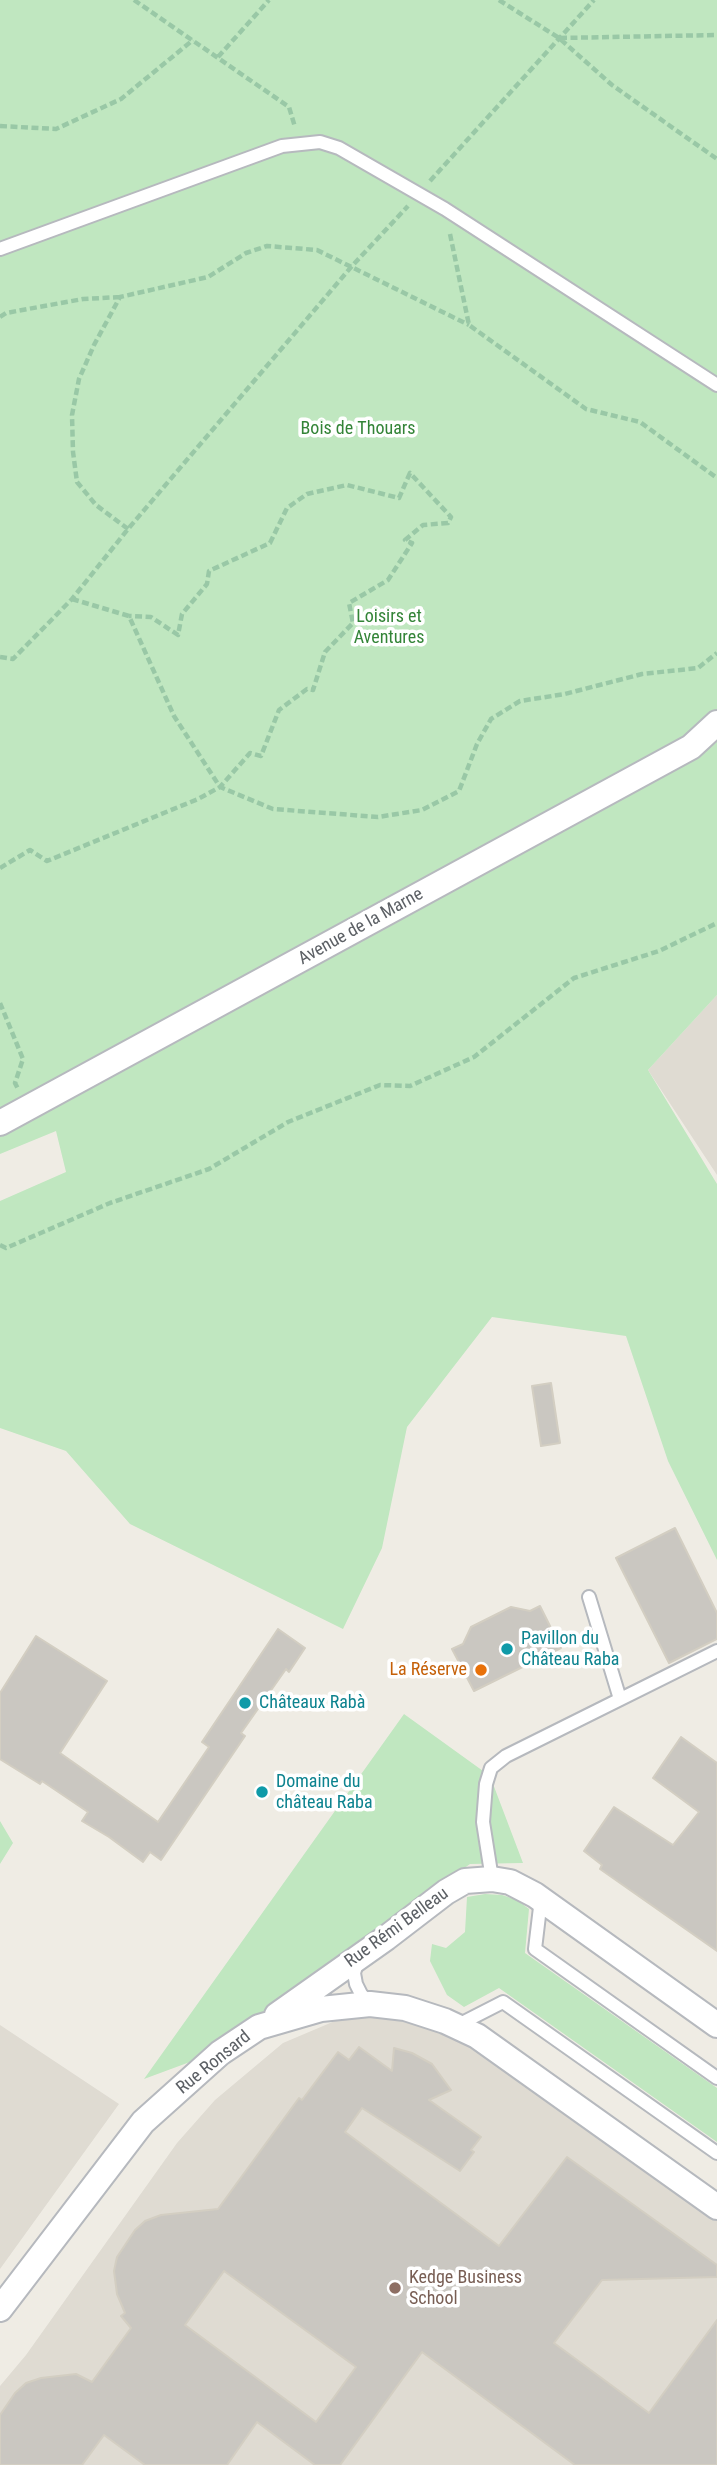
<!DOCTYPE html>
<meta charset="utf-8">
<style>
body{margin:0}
canvas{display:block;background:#efece4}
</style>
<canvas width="717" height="2465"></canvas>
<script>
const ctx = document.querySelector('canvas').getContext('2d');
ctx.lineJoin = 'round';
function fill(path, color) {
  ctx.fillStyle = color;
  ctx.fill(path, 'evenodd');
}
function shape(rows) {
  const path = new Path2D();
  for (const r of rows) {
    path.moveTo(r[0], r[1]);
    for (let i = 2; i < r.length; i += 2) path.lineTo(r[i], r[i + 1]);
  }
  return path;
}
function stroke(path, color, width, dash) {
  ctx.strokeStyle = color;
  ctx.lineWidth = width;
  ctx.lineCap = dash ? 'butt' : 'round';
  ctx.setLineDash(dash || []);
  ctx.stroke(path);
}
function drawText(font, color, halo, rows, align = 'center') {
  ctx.font = font + ' "Roboto Condensed",sans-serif';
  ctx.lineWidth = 7;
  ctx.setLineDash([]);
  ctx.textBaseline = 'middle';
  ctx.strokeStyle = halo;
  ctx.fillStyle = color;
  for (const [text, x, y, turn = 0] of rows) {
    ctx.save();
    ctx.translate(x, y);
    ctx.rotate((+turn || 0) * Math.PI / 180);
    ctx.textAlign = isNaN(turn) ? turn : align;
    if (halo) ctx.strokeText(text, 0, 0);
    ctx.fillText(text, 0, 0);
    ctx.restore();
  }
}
fill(shape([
 [717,995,717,1175,648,1070],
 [342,2018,388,2018,439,2031,480,2052,717,2221,717,2465,0,2465,0,2386,26,2355,177,2143,215,2100,283,2043],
 [0,2025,119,2104,0,2269]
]), '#dfdbd2');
fill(shape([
 [0,0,717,0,717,995,648,1070,717,1184,717,1560,668,1461,626,1336,492,1317,407,1427,382,1548,343,1629,130,1524,66,1451,0,1428,0,1201,66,1172,56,1131,0,1154],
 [404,1714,490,1776,523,1863,470,1864,198,2059,144,2079],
 [0,1821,13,1843,0,1864],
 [485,1894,502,1895,517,1900,529,1909,525,1953,717,2088,717,2142,499,1988,464,2007,447,1995,430,1961,432,1944,446,1948,465,1932,467,1897]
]), '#c0e7c0');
const building = shape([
 [551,1383,560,1443,541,1446,532,1386,551,1383],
 [675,1528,717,1613,717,1639,669,1663,616,1558,675,1528],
 [540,1606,561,1648,474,1691,452,1649,463,1644,471,1627,511,1607,530,1611,540,1606],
 [278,1629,305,1648,289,1672,286,1669,241,1733,245,1736,161,1860,150,1852,143,1862,109,1837,82,1821,88,1812,42,1781,40,1784,0,1759,0,1693,36,1636,107,1681,60,1753,158,1822,209,1747,202,1742,278,1629],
 [681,1737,717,1763,717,1951,600,1869,602,1865,584,1851,614,1807,673,1845,699,1812,653,1778,681,1737],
 [359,2047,392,2071,394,2048,412,2053,432,2064,451,2090,429,2100,481,2137,471,2150,474,2152,460,2171,362,2108,345,2132,499,2246,567,2157,717,2265,717,2277,602,2280,554,2343,649,2413,717,2320,717,2465,575,2465,422,2352,340,2465,315,2465,257,2422,227,2465,145,2465,104,2435,82,2465,0,2465,0,2415,15,2393,26,2383,41,2378,76,2374,92,2382,131,2328,121,2316,125,2313,117,2294,114,2271,117,2257,135,2230,145,2221,161,2215,218,2209,299,2098,302,2100,338,2052,349,2060,359,2047],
 [224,2271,356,2367,316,2422,185,2325,224,2271]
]);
fill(building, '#cac7c1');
stroke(building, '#d3cec2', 2);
const service = shape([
 [0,249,282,146,320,142,339,148,445,209,717,385],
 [589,1597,620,1699],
 [492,1879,483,1822,486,1784,491,1768,506,1756,717,1651],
 [541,1899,535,1949,717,2078],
 [358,1960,354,1973,356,1984,361,1994,370,2004],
 [456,2026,503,2002,717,2153]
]);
const minor = shape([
 [0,1123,691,747,717,723],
 [277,2015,386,1938,446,1892,465,1881,492,1879,510,1882,535,1895,717,2025],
 [0,2309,143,2122,220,2053,259,2027,321,2009,370,2004,405,2008,445,2021,477,2036,717,2207]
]);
stroke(service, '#b6b9be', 16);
stroke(minor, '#b6b9be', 28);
stroke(shape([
 [134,0,289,107,295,127],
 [499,0,559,38,612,85,717,159],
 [560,38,717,35],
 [218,57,269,0],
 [0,126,56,129,121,99,193,40],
 [430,181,594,0],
 [450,234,469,325,586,409,640,422,717,478],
 [0,317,6,313,83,299,120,297],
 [128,529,96,505,77,482,73,452,72,415,79,379,94,345,120,297,208,277,246,253,267,246,317,250,469,325],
 [72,599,129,616,174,716,220,787,273,809,378,817,422,810,459,791,477,744,491,719,520,701,565,694,642,674,698,668,717,653],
 [0,657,13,659,72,599,128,529,352,266,408,206],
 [0,868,30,850,47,861,198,799,220,787,250,753,261,756,279,710,307,689,313,690,325,652,353,623,349,603,388,580,412,543,405,540,423,525,448,523,451,517,410,473,399,498,347,485,307,494,287,508,270,543,209,571,207,584,182,614,178,635,151,617,129,616],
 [0,1003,23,1059,15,1083,18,1089],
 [0,1245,6,1248,110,1203,209,1169,288,1122,380,1085,410,1086,474,1057,574,978,659,951,717,923]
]), '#99c8a6', 4.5, [7, 3.5]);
stroke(service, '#fff', 12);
stroke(minor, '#fff', 24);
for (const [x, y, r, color] of [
 [507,1649,7,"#0f9aa8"],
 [481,1670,7,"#e8710a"],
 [245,1703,7,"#0f9aa8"],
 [262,1792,7,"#0f9aa8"],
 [395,2288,7,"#8d6e63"]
]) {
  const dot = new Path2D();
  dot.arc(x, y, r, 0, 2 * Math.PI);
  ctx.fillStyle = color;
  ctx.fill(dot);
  stroke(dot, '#fff', 2.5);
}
drawText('18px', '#338437', '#fff', [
 ["Bois de Thouars",358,429],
 ["Loisirs et",389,617],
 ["Aventures",389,638]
]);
drawText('18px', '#5c6065', '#fff', [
 ["Avenue de la Marne",361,927,-29],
 ["Rue Rémi Belleau",397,1928,-36],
 ["Rue Ronsard",214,2063,-39]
]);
drawText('18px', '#0d838f', '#fff', [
 ["Pavillon du",521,1639],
 ["Château Raba",521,1660],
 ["Châteaux Rabà",259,1703],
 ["Domaine du",276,1782],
 ["château Raba",276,1803]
], 'left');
drawText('18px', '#c56008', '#fff', [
 ["La Réserve",467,1670]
], 'right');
drawText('18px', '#785e54', '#fff', [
 ["Kedge Business",409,2278],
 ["School",409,2299]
], 'left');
</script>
